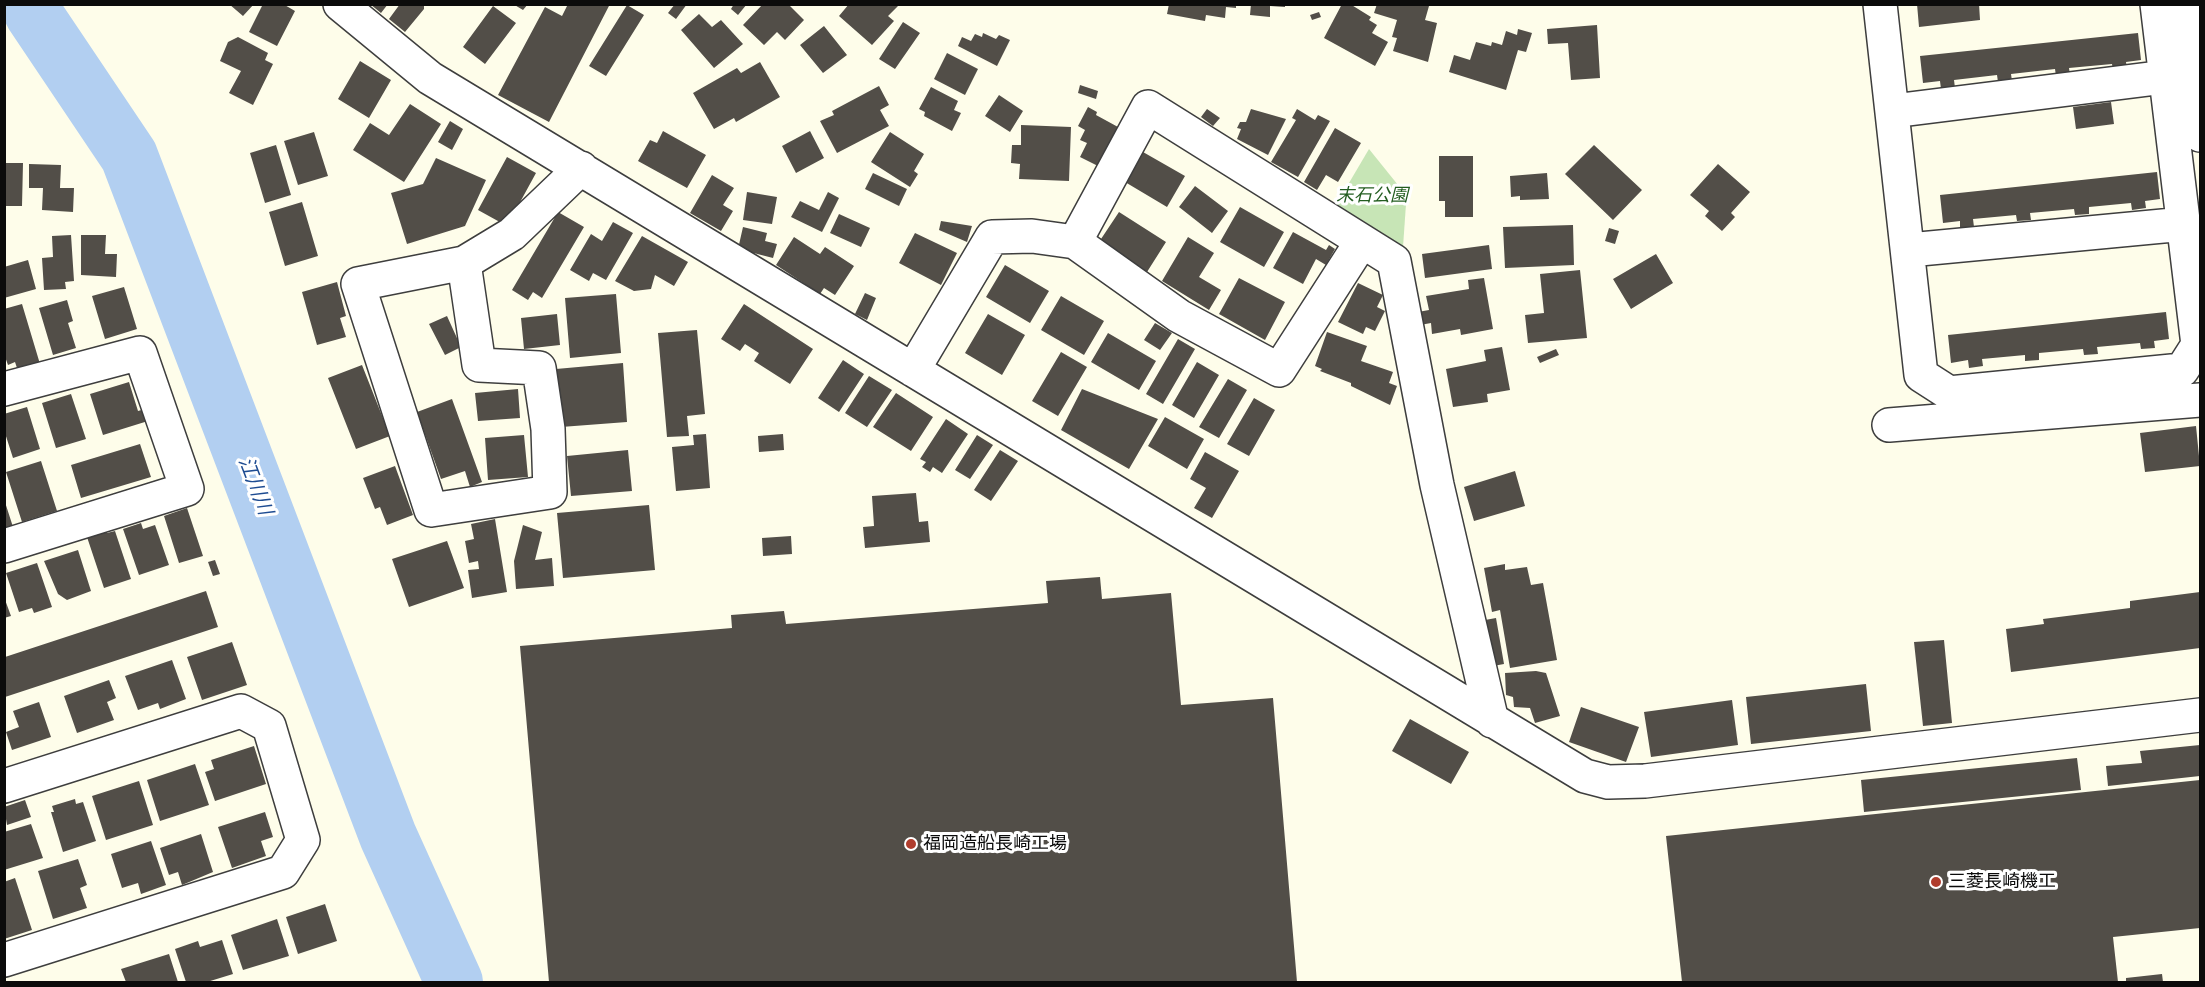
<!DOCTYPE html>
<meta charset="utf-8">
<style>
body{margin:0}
#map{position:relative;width:2205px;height:987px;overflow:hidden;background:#fefdea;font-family:"IBM Plex Serif",serif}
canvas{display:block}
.frame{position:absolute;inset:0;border:6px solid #0b0b0b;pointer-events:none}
</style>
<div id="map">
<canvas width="2205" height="987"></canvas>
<div class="frame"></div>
</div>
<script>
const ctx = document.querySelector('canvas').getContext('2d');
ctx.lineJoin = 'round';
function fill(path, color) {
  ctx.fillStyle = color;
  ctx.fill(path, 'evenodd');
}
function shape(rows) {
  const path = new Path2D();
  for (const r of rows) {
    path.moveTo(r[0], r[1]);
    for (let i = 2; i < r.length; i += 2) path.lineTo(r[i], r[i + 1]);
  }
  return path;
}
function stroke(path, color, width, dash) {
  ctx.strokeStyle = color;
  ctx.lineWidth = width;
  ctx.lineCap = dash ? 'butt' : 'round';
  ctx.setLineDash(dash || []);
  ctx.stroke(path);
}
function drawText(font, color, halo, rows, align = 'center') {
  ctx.font = font + ' "IBM Plex Serif","Noto Sans JP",serif';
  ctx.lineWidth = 6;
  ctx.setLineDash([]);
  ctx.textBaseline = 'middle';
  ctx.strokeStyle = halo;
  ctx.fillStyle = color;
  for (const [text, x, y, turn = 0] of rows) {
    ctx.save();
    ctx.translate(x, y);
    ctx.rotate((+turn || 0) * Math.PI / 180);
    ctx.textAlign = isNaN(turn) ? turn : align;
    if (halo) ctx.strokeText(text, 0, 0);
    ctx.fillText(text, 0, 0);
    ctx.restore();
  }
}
fill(shape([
 [1369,149,1398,185,1406,204,1403,247,1336,205]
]), '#c7e5b6');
stroke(shape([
 [31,4,33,13,129,156,388,836,454,982]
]), '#b2cff1', 58);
fill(shape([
 [229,4,254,4,243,16],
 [263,4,283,4,295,11,277,46,249,32],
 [370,4,388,4,381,13],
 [400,4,424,4,424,9,405,32,389,19],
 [513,4,528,4,523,10],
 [568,4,610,4,549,122,498,95,545,7,562,16],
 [675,4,687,4,676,19,668,13],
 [734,4,747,4,738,15,731,9],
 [763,4,788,4,804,20,785,40,777,32,764,45,743,25],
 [849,4,896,4,898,6,888,16,894,21,872,45,839,16],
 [1169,4,1236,4,1236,8,1226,7,1225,18,1206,15,1205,21,1167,14],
 [1251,4,1285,4,1285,7,1270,6,1270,17,1250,15],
 [1342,4,1350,4,1371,17,1369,20,1377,25,1372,33,1388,42,1375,66,1324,38],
 [1377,4,1429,6,1425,20,1437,23,1428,62,1393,51,1397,38,1392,37,1397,20,1374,13],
 [1917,4,1979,4,1980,20,1919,27],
 [627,5,644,15,606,76,589,66],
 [493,6,516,23,485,64,463,47],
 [1319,12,1321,17,1312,20,1310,15],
 [699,14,712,27,721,20,743,44,714,68,681,30],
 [903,22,920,33,895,69,879,59],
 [1597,25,1600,78,1571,80,1568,43,1548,44,1547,29],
 [824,26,847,55,823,73,800,45],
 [1518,29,1532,33,1526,52,1518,50,1506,90,1449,72,1454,55,1470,60,1476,42,1491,46,1492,42,1502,45,1506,31,1517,35],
 [983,33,996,39,999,35,1010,40,997,66,958,46,962,37,971,41,975,34,982,37],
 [2138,33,2141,60,2126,62,2127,69,2113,70,2112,64,2069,68,2070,75,2056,76,2055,69,2011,74,2012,81,1998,82,1997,75,1954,80,1955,88,1941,89,1940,81,1923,83,1920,56],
 [238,37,268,53,265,60,273,64,253,105,229,93,241,71,220,61,228,42],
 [947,53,978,69,965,95,934,79],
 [360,61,391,80,369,118,338,99],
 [760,62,780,97,736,122,734,118,714,129,693,93,737,68,741,73],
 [1080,85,1098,91,1096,99,1078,93],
 [879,86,889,105,880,110,889,126,837,153,820,121,834,115,832,111],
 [931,87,958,101,954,110,961,113,952,131,924,116,925,112,919,109],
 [999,95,1023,111,1010,132,985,116],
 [2111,102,2114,124,2076,129,2073,107],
 [410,104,441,124,404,182,353,150,370,123,389,135],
 [1088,107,1097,112,1096,115,1118,127,1098,166,1080,157,1087,143,1080,140,1085,130,1078,126],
 [1207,109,1220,118,1213,126,1201,117],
 [1251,109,1286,119,1268,155,1237,139,1241,129,1237,128,1240,122,1246,122],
 [1297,109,1315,120,1318,115,1330,121,1298,177,1271,162,1296,120,1292,118],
 [450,121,463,129,452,150,438,142],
 [1021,125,1071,127,1069,181,1019,179,1020,164,1011,163,1012,145,1021,145],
 [1335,128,1361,143,1338,182,1326,175,1317,190,1304,182],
 [663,131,706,155,687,188,638,161,650,140,657,143],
 [810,131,824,158,796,173,782,146],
 [314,132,328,176,298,185,284,141],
 [890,132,924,154,914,171,918,174,910,187,871,162],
 [276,145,291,195,265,203,250,153],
 [1594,145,1642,190,1613,220,1565,174],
 [1143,152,1185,176,1167,207,1125,182],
 [1439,156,1473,156,1473,217,1445,217,1445,201,1439,201],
 [507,157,536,173,507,226,478,210],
 [436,158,486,180,465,226,407,244,391,193,423,184],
 [4,163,23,163,22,206,4,206],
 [29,164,61,165,60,188,74,188,73,212,42,210,43,188,29,188],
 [1718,164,1750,192,1731,213,1735,217,1722,231,1705,216,1709,211,1690,195],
 [2157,172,2160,199,2145,201,2146,208,2132,210,2131,203,2089,207,2089,214,2075,215,2074,209,2030,213,2031,220,2017,221,2016,215,1973,219,1974,227,1960,228,1960,221,1943,223,1940,195],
 [873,173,907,189,899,206,865,189],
 [1547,173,1549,199,1520,200,1520,196,1511,197,1510,176],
 [712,175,734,188,723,205,733,211,721,231,690,213],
 [1195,186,1228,211,1212,233,1179,207],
 [747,192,777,197,772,224,743,220],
 [828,192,839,198,822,232,791,217,800,201,819,210],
 [302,202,318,256,285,266,269,212],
 [1240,207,1284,232,1264,267,1220,242],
 [558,212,584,227,542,298,533,292,528,300,512,290],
 [1119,212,1166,242,1147,272,1099,242],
 [839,214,870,228,861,247,830,233],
 [941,221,972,226,967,242,939,230],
 [613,222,633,233,606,280,593,273,589,281,570,270,591,234,602,241],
 [1573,225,1574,265,1505,268,1503,227],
 [743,227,767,233,765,241,777,244,773,258,738,249],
 [1609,228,1619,231,1615,244,1605,241],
 [1293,232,1326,250,1329,245,1335,249,1326,265,1316,259,1303,284,1273,268],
 [915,233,957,253,941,285,899,263],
 [71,235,74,281,65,282,66,289,44,290,42,258,53,257,52,236],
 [81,235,106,235,105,254,117,254,116,277,81,275],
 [642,236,688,262,674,286,655,275,651,289,634,291,615,281],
 [794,237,820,254,825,247,854,266,835,295,824,288,820,294,776,265],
 [1188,237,1214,253,1199,277,1221,290,1209,310,1162,281],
 [1489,245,1492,269,1425,278,1422,254],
 [1656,254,1673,283,1631,309,1613,279],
 [28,260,36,289,4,298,4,267],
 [1005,265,1049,291,1030,323,986,297],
 [1580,270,1587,338,1528,343,1525,315,1544,313,1540,274],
 [1239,278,1285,302,1265,340,1219,314],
 [1484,278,1493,329,1461,335,1460,329,1432,334,1431,323,1420,325,1418,312,1429,310,1426,296,1469,289,1468,280],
 [337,282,346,316,340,318,346,337,317,345,302,292],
 [1358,283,1383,295,1377,307,1385,311,1375,331,1366,327,1363,334,1338,322],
 [124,287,137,329,105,339,92,296],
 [865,293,876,298,867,320,855,314],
 [616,294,621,353,570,358,565,298],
 [1061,296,1104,321,1084,355,1041,330],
 [67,300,73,321,68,323,76,348,53,355,39,308],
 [22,304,40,364,18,371,15,362,8,365,4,354,4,309],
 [744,304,813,349,790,384,754,361,759,353,745,344,740,351,721,339],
 [2166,312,2169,339,2154,341,2155,348,2141,349,2140,343,2097,347,2098,354,2084,355,2083,349,2039,353,2039,360,2025,361,2025,355,1982,359,1983,366,1969,368,1968,360,1951,363,1948,335],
 [557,314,560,345,524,349,521,318],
 [988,314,1025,335,1002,375,965,353],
 [447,316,461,347,445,355,429,324],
 [1155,323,1172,333,1160,350,1144,340],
 [697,330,705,414,687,416,689,436,667,437,658,333],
 [1327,332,1367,346,1361,361,1393,372,1389,383,1397,386,1390,405,1351,386,1351,383,1320,371,1322,369,1315,366],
 [1108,333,1156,361,1139,390,1091,362],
 [1178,339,1195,349,1163,404,1146,394],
 [1502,347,1510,390,1487,394,1488,402,1453,407,1446,369,1486,361,1484,350],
 [1556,349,1559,355,1540,363,1537,357],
 [1061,352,1087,367,1058,416,1032,401],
 [843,360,864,374,839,412,818,398],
 [1197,362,1219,375,1194,418,1172,405],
 [623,363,627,422,561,427,556,369],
 [362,365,390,436,356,449,328,378],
 [869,376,892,390,867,427,845,413],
 [1228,379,1247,390,1219,438,1199,427],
 [129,382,138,411,145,409,148,421,103,435,90,394],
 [518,389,520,418,478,421,475,393],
 [1082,389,1158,419,1129,469,1061,430],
 [896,393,933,417,911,451,873,427],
 [71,394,86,439,56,448,42,403],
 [1254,398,1275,410,1249,456,1227,444],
 [452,399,482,482,470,487,465,471,441,479,417,412],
 [27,407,40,449,13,458,4,430,4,414],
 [1165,417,1204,439,1187,469,1148,446],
 [946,419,968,434,942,473,933,467,930,472,922,467,926,462,920,459],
 [2196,426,2200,466,2145,472,2140,433],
 [706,434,710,488,676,491,672,447,694,445,693,435],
 [783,434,784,450,759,452,758,436],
 [524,435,528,477,488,480,485,438],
 [977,435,993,445,970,479,955,470],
 [140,444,151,477,81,498,71,465],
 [628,450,632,491,571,496,567,456],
 [1000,450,1018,461,991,501,974,490],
 [1205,452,1239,471,1212,518,1194,508,1206,488,1190,479],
 [41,461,57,511,22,522,6,472],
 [395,466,413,515,387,525,380,507,375,509,363,478],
 [1515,471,1525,506,1474,521,1464,487],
 [916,493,919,522,928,521,930,542,865,548,863,527,874,526,872,496],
 [4,499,13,527,4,529],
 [649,505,655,570,563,578,557,513],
 [187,508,203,556,179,563,164,516],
 [495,519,507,592,472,598,468,570,479,569,478,561,469,563,465,541,474,539,471,524],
 [141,523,143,529,155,525,169,565,139,575,123,529],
 [523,525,542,532,535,560,552,558,554,586,516,589,514,561],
 [105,527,107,533,115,531,131,579,104,588,86,534],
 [791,536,792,554,763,556,762,538],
 [447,541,464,588,409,607,392,559],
 [78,550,91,591,67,600,58,594,44,561],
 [215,560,220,574,213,576,208,562],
 [37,563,52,607,34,613,32,608,19,612,6,573],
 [1505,564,1505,570,1527,567,1531,585,1543,583,1557,660,1510,668,1500,610,1492,612,1484,568],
 [1100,577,1102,599,1171,593,1181,705,1273,698,1297,982,549,982,520,646,732,628,731,615,784,611,786,624,1048,603,1046,581],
 [206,591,218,627,5,697,5,657],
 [2200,592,2200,648,2011,672,2006,629,2044,624,2043,619,2130,608,2130,601],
 [4,597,11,616,4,618],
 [1496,618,1504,664,1493,666,1485,620],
 [1944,640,1952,723,1923,726,1914,642],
 [232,642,247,685,202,700,187,657],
 [172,660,186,699,160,709,158,703,138,710,125,676],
 [1536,671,1546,673,1560,716,1535,723,1530,708,1514,707,1513,697,1506,695,1505,673],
 [109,680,116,698,107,702,114,720,77,733,64,696],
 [1866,684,1871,731,1751,744,1746,697],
 [1732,700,1738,745,1651,757,1644,712],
 [39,702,51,737,12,750,6,732,19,727,13,711],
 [1581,707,1639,727,1626,762,1569,742],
 [1410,719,1469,752,1451,784,1392,751],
 [2200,745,2200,776,2108,786,2106,766,2142,763,2140,751],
 [254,746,266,784,215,801,205,772,214,769,211,760],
 [2077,758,2081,790,1864,812,1861,780],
 [195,764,209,805,160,821,147,780],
 [2200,780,2200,928,2113,937,2118,982,1682,982,1666,836],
 [139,781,153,825,106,840,92,796],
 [75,799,76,804,83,802,96,841,63,852,51,812,54,812,52,806],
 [25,800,31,817,7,825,4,807],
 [265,812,273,837,261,841,266,856,232,868,218,827],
 [31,824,43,858,4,870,4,832],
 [201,834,213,872,182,885,178,872,169,875,160,848],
 [151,841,166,885,141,894,138,883,122,888,111,854],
 [78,859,87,885,80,888,87,908,53,919,38,871],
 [15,878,32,930,4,939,4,882],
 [325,904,337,941,298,954,286,917],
 [277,919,289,956,243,970,231,935],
 [222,940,233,974,207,982,186,982,175,949,198,941,200,947],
 [169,954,178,982,126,982,121,969],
 [2162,974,2163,982,2126,982,2126,978]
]), '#524e48');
const minor = shape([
 [340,4,430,78,1585,776,1608,782,1645,781,2200,715],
 [1880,4,1921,375,1949,393,2182,370,2198,345,2157,4],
 [2184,4,2200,135],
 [1893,111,2165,77],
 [1362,241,1394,261,1437,485,1492,721],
 [1909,250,2184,224],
 [464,263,479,365,539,368,548,429,550,492,431,510,358,284,464,263,512,234,581,168],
 [913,370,992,237,1032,236,1075,242,1179,316,1279,370,1362,241,1148,107,1075,242],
 [4,389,140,353,187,489,4,546],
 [1889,425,2200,400],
 [4,786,241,711,269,726,303,840,283,872,4,960]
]);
stroke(minor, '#3e3e3e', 36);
stroke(minor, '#fff', 33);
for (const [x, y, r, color] of [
 [911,844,6,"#b03d2d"],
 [1936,882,6,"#b03d2d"]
]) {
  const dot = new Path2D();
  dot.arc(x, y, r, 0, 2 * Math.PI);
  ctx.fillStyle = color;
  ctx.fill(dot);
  stroke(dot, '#fff', 2);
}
drawText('italic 18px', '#235d20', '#fff', [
 ["末石公園",1372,196]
]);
drawText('18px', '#0b0b0b', '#fff', [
 ["福岡造船長崎工場",923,844],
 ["三菱長崎機工",1948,882]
], 'left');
drawText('italic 20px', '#1e4c92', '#fff', [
 ["江川川",255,486,69]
]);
</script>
